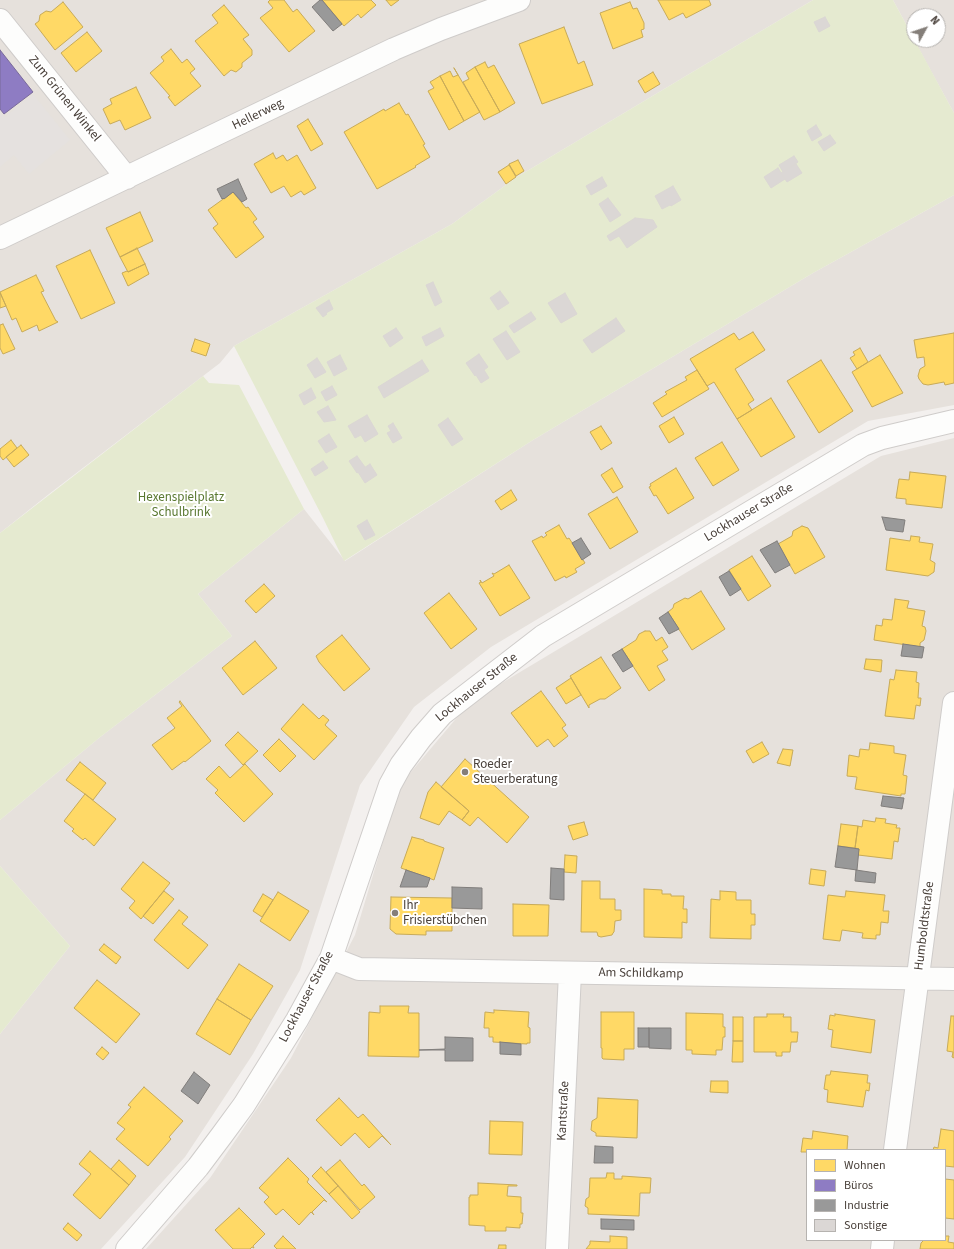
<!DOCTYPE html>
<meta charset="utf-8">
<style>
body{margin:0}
#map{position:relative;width:954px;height:1249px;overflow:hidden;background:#f3f0ee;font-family:"Source Sans 3",sans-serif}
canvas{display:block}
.legend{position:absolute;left:806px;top:1149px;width:140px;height:92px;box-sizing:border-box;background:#fff;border:1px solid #b6b3b0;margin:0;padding:5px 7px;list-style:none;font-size:12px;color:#49403a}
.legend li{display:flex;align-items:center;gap:8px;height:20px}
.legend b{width:20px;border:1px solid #b6b3b0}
.north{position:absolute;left:906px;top:8px;width:40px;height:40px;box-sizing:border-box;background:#fff;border:1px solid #b6b3b0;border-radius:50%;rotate:50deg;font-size:11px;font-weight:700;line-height:16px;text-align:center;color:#49403a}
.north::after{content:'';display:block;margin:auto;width:14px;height:18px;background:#847e79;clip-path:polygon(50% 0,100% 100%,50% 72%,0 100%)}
</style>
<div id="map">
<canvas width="954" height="1249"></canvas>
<ul class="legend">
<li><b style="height:11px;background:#ffd966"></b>Wohnen</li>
<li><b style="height:11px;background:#8e7cc3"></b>Büros</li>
<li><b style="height:11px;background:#999"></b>Industrie</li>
<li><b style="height:11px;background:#dbd7d5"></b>Sonstige</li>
</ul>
<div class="north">N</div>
</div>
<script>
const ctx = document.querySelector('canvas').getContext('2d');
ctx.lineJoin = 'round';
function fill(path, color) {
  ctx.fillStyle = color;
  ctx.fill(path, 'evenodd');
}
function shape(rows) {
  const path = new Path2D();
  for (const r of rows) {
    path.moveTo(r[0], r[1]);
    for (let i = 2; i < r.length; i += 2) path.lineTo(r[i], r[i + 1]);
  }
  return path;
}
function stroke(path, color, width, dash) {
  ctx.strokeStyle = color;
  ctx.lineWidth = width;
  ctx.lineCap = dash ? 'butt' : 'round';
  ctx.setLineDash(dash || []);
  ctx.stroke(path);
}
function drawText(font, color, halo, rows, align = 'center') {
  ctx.font = font + ' "Source Sans 3",sans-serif';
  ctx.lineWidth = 4;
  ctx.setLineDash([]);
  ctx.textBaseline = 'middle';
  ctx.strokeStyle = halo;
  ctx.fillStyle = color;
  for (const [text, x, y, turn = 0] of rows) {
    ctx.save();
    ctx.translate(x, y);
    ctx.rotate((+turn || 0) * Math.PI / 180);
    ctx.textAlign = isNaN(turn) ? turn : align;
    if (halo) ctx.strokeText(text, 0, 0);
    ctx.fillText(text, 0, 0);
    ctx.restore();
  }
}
fill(shape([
 [0,0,813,0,517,177,452,224,234,346,220,363,49,494,0,533],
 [893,0,954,0,954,113,914,40,938,40,938,16,914,16,914,39],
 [954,195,954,405,868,421,491,647,414,707,360,785,300,970,253,1054,185,1157,101,1249,0,1249,0,1034,70,946,0,866,0,820,99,738,232,636,198,594,304,509,345,561,533,440,813,273],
 [954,438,954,1249,146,1249,210,1178,291,1058,355,935,400,785,470,702,881,456],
 [807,1150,945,1150,945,1240,807,1240]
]), '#e6e1dc');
fill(shape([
 [813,0,893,0,954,113,954,195,813,273,533,440,344,561,323,518,234,346,452,224,517,177],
 [203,376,209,383,239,385,304,509,198,594,232,636,99,738,0,820,0,533],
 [0,866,70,946,0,1034]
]), '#e5ead0');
fill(shape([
 [33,94,70,140,29,174,14,155,0,167,0,111,5,117]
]), '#e5e1df');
const homes = shape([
 [270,0,284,0,293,12,297,9,315,31,289,52,260,18,273,8,268,2,270,0],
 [322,0,371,0,376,5,361,18,358,14,344,26,322,0],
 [386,0,399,0,391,6,386,0],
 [658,0,709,0,711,5,686,18,683,13,669,20,658,0],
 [63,2,83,27,55,50,35,24,39,21,40,15,46,11,51,12,63,2],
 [630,2,633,9,637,8,644,23,644,29,641,30,643,37,613,49,600,13,630,2],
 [224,5,249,35,243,39,252,50,252,55,242,63,242,67,236,72,231,70,224,76,195,41,218,23,212,15,224,5],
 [564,27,578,64,584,61,593,85,542,104,519,44,564,27],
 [87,32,102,51,76,72,61,53,87,32],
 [171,49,182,63,187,59,195,69,190,73,201,86,175,106,168,97,170,96,150,73,164,61,161,57,171,49],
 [485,62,488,68,494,65,515,103,500,112,475,67,485,62],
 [475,67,500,112,484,120,463,82,469,79,466,73,475,67],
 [454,68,480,112,464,121,440,76,450,71,453,77,458,75,454,68],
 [653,72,660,84,645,93,638,81,653,72],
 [440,76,464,121,449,130,428,91,434,88,430,82,440,76],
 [136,87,151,118,125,130,120,120,110,124,103,109,112,104,110,99,136,87],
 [399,103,406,115,408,114,425,144,423,145,430,157,415,166,416,167,377,189,344,132,384,109,385,111,399,103],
 [308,119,323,144,311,151,297,126,308,119],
 [273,153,276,159,283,155,287,161,297,155,316,188,304,195,301,191,291,197,284,186,271,193,254,164,273,153],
 [518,160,524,171,516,176,509,164,518,160],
 [509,165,516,177,506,184,498,172,509,165],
 [233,192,246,208,248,207,257,219,253,222,264,237,236,258,213,228,218,224,208,210,233,192],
 [140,212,153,241,120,257,106,228,140,212],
 [137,248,145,264,128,272,120,257,137,248],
 [90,250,115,303,81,319,56,266,90,250],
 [145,264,149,274,128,286,122,273,127,271,128,272,145,264],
 [36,275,44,291,41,292,56,321,57,321,58,322,39,331,37,325,22,332,16,318,12,320,0,292,36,275],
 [0,293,6,306,0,308,0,293],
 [3,324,15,349,3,354,0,348,0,325,3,324],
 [753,332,765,350,735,369,754,400,748,404,752,410,737,419,714,382,707,386,690,359,734,333,739,340,753,332],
 [954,333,954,383,945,385,944,382,928,385,923,384,919,379,918,376,920,369,925,366,924,357,917,358,914,340,954,333],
 [195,339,210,344,206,356,191,351,195,339],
 [860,348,868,362,857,369,850,358,855,355,853,352,860,348],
 [880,355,903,393,872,407,852,372,880,355],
 [821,360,853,411,819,433,787,381,821,360],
 [697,370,709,389,662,417,653,403,667,394,665,392,687,380,685,377,697,370],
 [771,398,795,437,761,457,737,419,771,398],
 [674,417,684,434,669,443,659,426,674,417],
 [601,426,612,443,601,450,590,432,601,426],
 [11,440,17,448,3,460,0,456,0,449,11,440],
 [722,442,739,470,713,486,695,458,722,442],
 [21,445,29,455,14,467,6,457,21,445],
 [612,468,623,487,613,493,601,475,612,468],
 [676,468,694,498,668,514,656,495,654,496,649,487,651,486,650,484,676,468],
 [910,472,946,476,942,508,906,504,906,499,896,498,899,479,909,480,910,472],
 [511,490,517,500,501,510,495,501,511,490],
 [617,497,638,532,610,549,588,514,617,497],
 [559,525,567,539,569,538,585,563,575,569,577,572,566,578,565,576,555,581,532,541,542,536,543,538,547,535,545,533,559,525],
 [802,526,808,528,825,557,795,574,778,544,792,536,793,531,802,526],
 [911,536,920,537,919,542,933,544,930,560,935,563,934,572,928,576,886,570,890,538,910,541,911,536],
 [752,556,771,586,748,601,729,570,752,556],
 [509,565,530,598,500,616,479,583,481,582,480,580,482,583,494,576,492,573,494,574,509,565],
 [264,584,275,596,256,613,245,601,264,584],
 [701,591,725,629,692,650,668,612,673,608,674,604,685,598,688,599,701,591],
 [449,593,477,629,451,649,424,613,449,593],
 [895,599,909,601,907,608,925,611,922,626,925,627,926,631,924,640,920,643,920,647,874,640,876,625,882,626,883,619,892,620,895,599],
 [645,631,650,631,656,641,662,637,668,647,662,651,668,660,657,666,665,680,649,691,622,649,636,640,639,634,645,631],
 [342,635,370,669,344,691,319,662,316,656,342,635],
 [255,641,277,668,243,695,222,668,255,641],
 [601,657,621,688,605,699,600,699,589,705,589,708,570,676,601,657],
 [866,659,882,660,881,672,864,669,866,659],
 [896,670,917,672,916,682,919,683,918,698,921,698,920,706,916,705,914,719,885,716,890,679,894,680,896,670],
 [571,678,581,695,566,704,556,688,571,678],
 [541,691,566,725,562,728,568,736,554,747,548,739,537,747,511,713,541,691],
 [180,701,211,741,185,762,184,761,172,770,152,745,175,728,167,718,182,706,179,702,180,701],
 [303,704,319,719,323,715,329,720,325,725,337,736,314,760,281,729,303,704],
 [238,732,258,751,243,765,225,745,238,732],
 [279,739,296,756,280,772,263,755,279,739],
 [762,742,769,754,753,763,746,751,762,742],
 [870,743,894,746,894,753,906,755,903,775,907,776,905,794,901,794,901,796,855,789,857,777,847,776,849,755,859,757,860,749,869,750,870,743],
 [783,749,793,750,790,766,777,763,783,749],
 [465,759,529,817,507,843,478,817,470,826,462,820,469,811,441,787,465,759],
 [80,762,106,783,93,800,66,780,80,762],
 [245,764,273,794,244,822,215,793,218,790,206,779,219,766,230,778,245,764],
 [436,782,469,811,462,820,449,811,439,825,420,818,428,792,436,782],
 [85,794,116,819,94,846,85,838,83,840,72,831,74,829,64,821,85,794],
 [876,818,886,819,885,823,897,825,896,828,900,828,898,842,894,841,892,859,858,855,859,849,855,848,858,826,862,827,863,820,875,822,876,818],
 [584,822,588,835,573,840,568,826,584,822],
 [841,824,858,826,855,848,838,846,841,824],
 [412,837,424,840,424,841,444,848,434,880,401,868,412,837],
 [565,855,577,856,576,873,564,872,565,855],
 [143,862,170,883,141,919,129,908,135,901,121,889,143,862],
 [811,869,826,871,824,886,809,884,811,869],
 [582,881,600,881,600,899,615,899,615,910,621,910,621,920,615,921,614,932,613,933,612,935,601,937,598,936,597,932,581,932,582,881],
 [644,889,662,890,662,894,671,894,671,896,684,896,683,909,687,909,687,923,682,922,682,938,644,937,644,889],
 [164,891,174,899,153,924,143,916,164,891],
 [720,891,736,892,736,900,751,900,751,914,755,914,755,925,751,925,751,939,710,938,711,899,720,900,720,891],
 [846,891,885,895,883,911,889,911,888,923,881,922,880,935,876,935,876,939,862,938,863,933,842,930,840,941,823,939,828,895,845,897,846,891],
 [278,892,309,911,290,941,260,921,278,892],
 [263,894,273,900,262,917,253,911,263,894],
 [391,897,452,898,452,931,426,931,426,935,396,934,390,929,391,897],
 [513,904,549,905,548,936,513,936,513,904],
 [179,910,188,917,182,924,208,945,188,969,154,940,179,910],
 [104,944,121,957,116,964,99,950,104,944],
 [239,964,273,986,251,1020,217,999,239,964],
 [97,980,140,1014,116,1043,74,1008,97,980],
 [217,999,251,1020,230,1055,196,1034,217,999],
 [380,1006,409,1006,408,1013,419,1013,419,1057,368,1056,369,1012,380,1013,380,1006],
 [494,1010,529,1012,528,1027,530,1028,530,1043,527,1043,527,1044,493,1042,493,1037,489,1037,489,1028,484,1028,485,1012,494,1013,494,1010],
 [601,1012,634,1012,634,1049,624,1049,624,1060,603,1059,602,1058,602,1048,601,1048,601,1012],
 [686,1013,723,1014,723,1027,725,1027,725,1037,723,1037,722,1050,716,1050,716,1055,692,1054,692,1050,686,1050,686,1013],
 [767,1014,784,1014,783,1017,791,1017,791,1032,798,1032,797,1042,791,1042,790,1052,782,1052,782,1056,776,1056,776,1052,754,1052,754,1017,767,1017,767,1014],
 [835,1014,875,1020,871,1053,831,1047,833,1030,828,1029,830,1015,835,1016,835,1014],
 [951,1016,954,1016,954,1058,952,1057,953,1052,947,1051,951,1016],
 [733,1017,743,1017,743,1041,733,1041,733,1017],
 [733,1041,743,1041,743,1062,732,1062,733,1041],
 [102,1047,109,1053,103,1060,96,1054,102,1047],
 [831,1071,868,1075,867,1083,870,1083,869,1091,866,1090,863,1107,827,1102,828,1090,824,1089,826,1075,830,1075,831,1071],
 [711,1081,728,1081,728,1093,710,1092,711,1081],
 [144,1087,183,1121,169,1137,171,1139,148,1166,116,1139,125,1129,117,1123,131,1107,128,1105,144,1087],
 [339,1098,358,1118,363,1114,391,1145,382,1136,369,1148,355,1133,341,1146,316,1120,339,1098],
 [598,1098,638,1100,637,1138,596,1136,596,1133,591,1130,592,1121,597,1118,598,1098],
 [490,1121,523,1122,522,1155,489,1154,490,1121],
 [941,1129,954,1131,954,1167,945,1166,945,1150,933,1150,934,1147,938,1148,941,1129],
 [813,1131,848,1136,847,1150,807,1150,807,1152,801,1152,803,1138,812,1139,813,1131],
 [90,1151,129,1185,100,1219,73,1195,91,1174,79,1164,90,1151],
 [288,1158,309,1179,307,1182,327,1202,324,1200,312,1212,314,1215,311,1212,299,1225,283,1209,276,1215,264,1202,269,1197,259,1188,288,1158],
 [119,1160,136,1176,129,1185,111,1169,119,1160],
 [340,1160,362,1186,364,1184,375,1197,360,1210,326,1172,340,1160],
 [321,1167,338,1186,329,1194,312,1176,321,1167],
 [607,1173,614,1173,614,1179,622,1179,622,1176,651,1178,650,1193,640,1193,639,1216,588,1214,588,1208,585,1206,586,1199,589,1197,590,1178,606,1178,607,1173],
 [945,1179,954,1180,954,1219,945,1218,945,1179],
 [478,1183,517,1185,517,1186,508,1186,507,1196,521,1197,521,1213,523,1213,522,1224,520,1224,520,1228,506,1227,506,1231,485,1231,485,1226,469,1225,469,1197,470,1197,470,1195,478,1195,478,1183],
 [338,1186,360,1212,352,1219,329,1194,338,1186],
 [239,1208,265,1234,253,1246,254,1248,252,1247,250,1249,233,1249,215,1230,239,1208],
 [68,1223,82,1235,77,1241,63,1229,68,1223],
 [283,1236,296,1249,277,1249,274,1246,283,1236],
 [610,1236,627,1237,627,1249,586,1249,590,1244,590,1241,610,1242,610,1236],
 [945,1236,949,1236,948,1242,954,1243,954,1249,920,1249,921,1243,924,1240,945,1240,945,1236],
 [499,1245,506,1245,506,1249,498,1249,499,1245]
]);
fill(homes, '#ffd966');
stroke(homes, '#c8ab59', 1);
const offices = shape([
 [0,50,33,92,4,114,0,109,0,50]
]);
fill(offices, '#8e7cc3');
stroke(offices, '#796a9a', 1);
const industry = shape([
 [320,0,322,0,342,24,333,31,312,7,320,0],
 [238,179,247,199,242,202,233,192,224,199,223,198,222,199,217,189,238,179],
 [882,517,905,520,903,532,886,530,882,517],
 [581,538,591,554,582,560,572,543,581,538],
 [777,541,790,565,775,573,760,550,777,541],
 [729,571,741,589,730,596,719,577,729,571],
 [668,612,679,629,669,634,659,618,668,612],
 [903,644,924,647,922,658,901,656,903,644],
 [622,649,633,666,623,672,612,655,622,649],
 [883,796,904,798,902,809,881,806,883,796],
 [838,846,859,849,857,870,835,867,838,846],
 [551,868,564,869,564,900,550,899,551,868],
 [406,870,430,878,427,887,400,887,406,870],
 [856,870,876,873,875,883,855,881,856,870],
 [452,887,482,888,482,909,452,908,452,887],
 [638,1028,649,1028,649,1047,638,1047,638,1028],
 [649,1028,671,1028,671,1049,649,1048,649,1028],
 [445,1037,473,1038,473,1061,445,1061,445,1050,419,1050,445,1049,445,1037],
 [500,1042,521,1044,521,1055,500,1054,500,1042],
 [194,1072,210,1085,198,1104,181,1091,194,1072],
 [595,1146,613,1147,613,1163,594,1163,595,1146],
 [601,1219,634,1220,634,1230,601,1229,601,1219]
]);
fill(industry, '#999');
stroke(industry, '#817e7c', 1);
const building = shape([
 [825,17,830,26,819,32,814,22,825,17],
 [816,125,822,135,812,141,807,131,816,125],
 [830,135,836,143,824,151,818,142,830,135],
 [794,156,798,162,783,172,779,165,794,156],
 [796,164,802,173,787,182,781,173,796,164],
 [778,168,785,179,771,188,764,177,778,168],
 [602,177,607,186,591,195,586,186,602,177],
 [673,186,681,200,671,206,670,205,662,209,655,196,673,186],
 [608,198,621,215,610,222,599,204,608,198],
 [635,218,653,220,657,227,627,248,619,236,610,241,607,236,635,218],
 [433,282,442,302,435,306,426,285,433,282],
 [500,291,509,303,498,310,490,298,500,291],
 [565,293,577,314,561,323,548,303,565,293],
 [329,300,333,309,326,313,327,314,323,317,316,308,329,300],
 [531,312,536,319,514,333,509,326,531,312],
 [616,318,625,331,592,353,583,340,616,318],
 [396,328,403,338,390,347,383,336,396,328],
 [440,328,444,336,426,346,422,337,440,328],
 [506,331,520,352,507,360,493,339,506,331],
 [479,354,488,367,484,370,489,378,481,383,476,375,475,376,466,363,479,354],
 [340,355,347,369,334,376,327,362,340,355],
 [317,358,326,372,315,378,307,365,317,358],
 [422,360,429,371,384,398,378,387,422,360],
 [332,386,337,395,326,401,321,392,332,386],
 [311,388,316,398,304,405,299,395,311,388],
 [328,406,336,420,324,422,317,412,328,406],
 [367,415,378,434,365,442,361,435,355,438,348,426,367,415],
 [448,418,463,439,452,446,438,425,448,418],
 [393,423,402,438,393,443,387,433,391,431,388,426,393,423],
 [329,434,337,447,326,453,318,441,329,434],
 [357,456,365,467,357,473,349,461,357,456],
 [323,461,328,468,315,476,311,469,323,461],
 [370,464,377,475,365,483,358,472,370,464],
 [367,520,375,535,365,540,357,526,367,520]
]);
fill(building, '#dbd7d5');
stroke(building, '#dbd7d4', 1);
const minor = shape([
 [0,20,127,178],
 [0,238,394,49,441,29,519,0],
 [331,958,359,969,954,979],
 [895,1150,954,703],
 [127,1249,198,1167,222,1135,244,1105,297,1020,331,958,390,785,401,765,421,738,442,714,543,636,863,445,882,438,954,421],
 [557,1249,570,973],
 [882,1249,883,1240]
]);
stroke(minor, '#cfccca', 24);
stroke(minor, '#fdfdfc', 22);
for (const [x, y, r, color] of [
 [465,772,4,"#847e79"],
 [395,913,4,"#847e79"]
]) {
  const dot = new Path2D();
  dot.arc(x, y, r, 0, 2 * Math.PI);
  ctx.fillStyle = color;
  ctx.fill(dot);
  stroke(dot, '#fff', 1.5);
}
drawText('13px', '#49403a', '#fff', [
 ["Zum Grünen Winkel",64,99,51],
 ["Hellerweg",258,115,-26],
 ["Lockhauser Straße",749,513,-31],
 ["Lockhauser Straße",477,688,-39],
 ["Humboldtstraße",925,926,-83],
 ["Am Schildkamp",641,974,1],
 ["Lockhauser Straße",307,997,-62],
 ["Kantstraße",564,1111,-87]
]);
drawText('13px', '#597830', '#fff', [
 ["Hexenspielplatz",181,498],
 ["Schulbrink",181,513]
]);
drawText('13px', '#49403a', '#fff', [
 ["Roeder",473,765],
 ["Steuerberatung",473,780],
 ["Ihr",403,906],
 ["Frisierstübchen",403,921]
], 'left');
</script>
